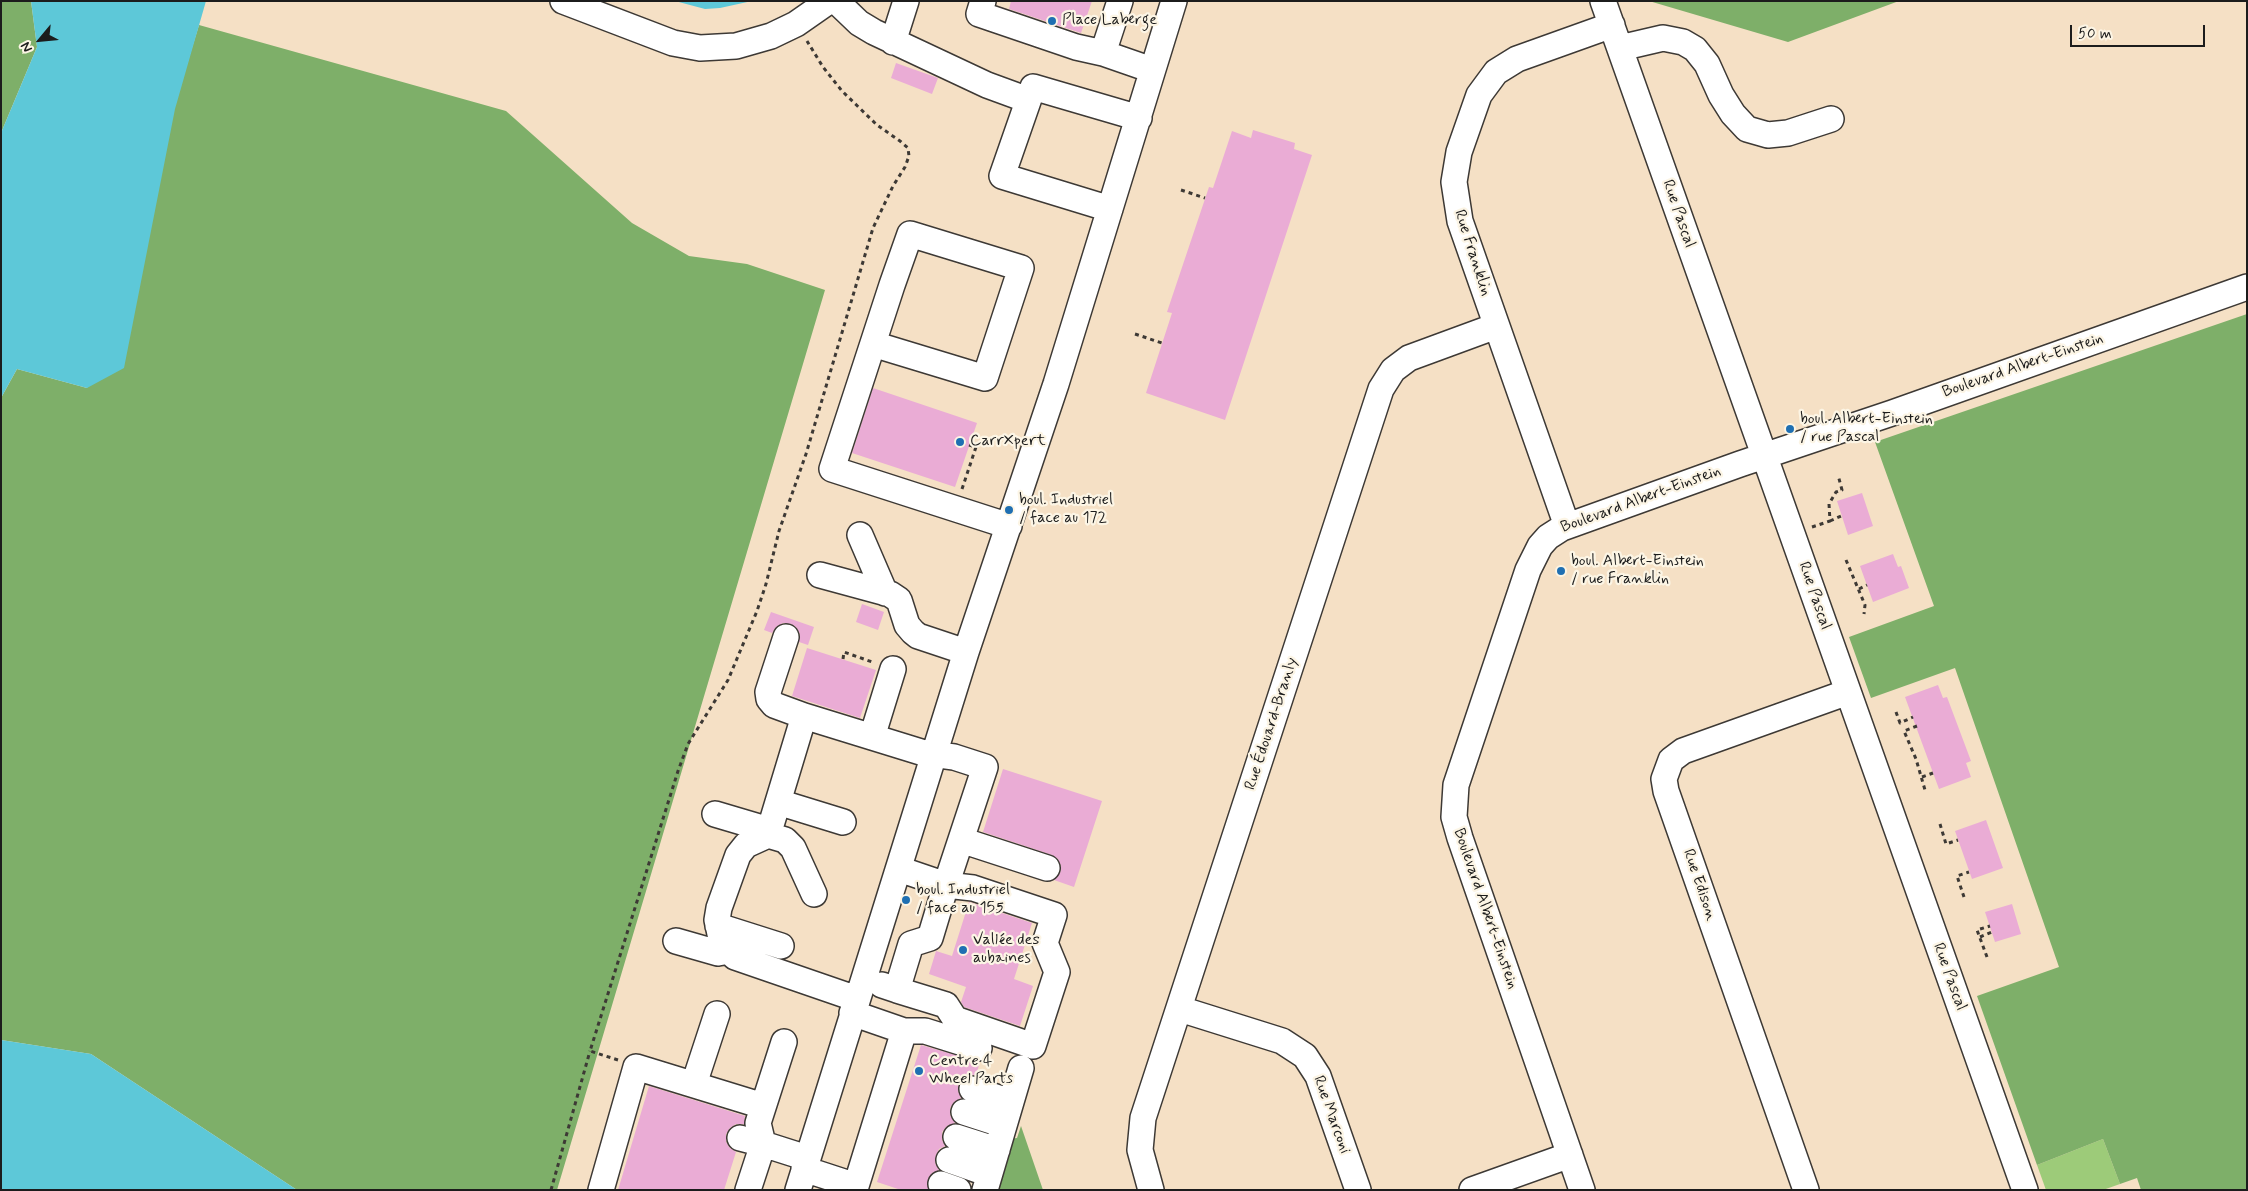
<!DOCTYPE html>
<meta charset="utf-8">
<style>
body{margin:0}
#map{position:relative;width:2248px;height:1191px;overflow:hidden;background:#f5e0c5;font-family:Mynerve,sans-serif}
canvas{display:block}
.frame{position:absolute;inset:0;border:2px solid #1c1c1c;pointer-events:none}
.north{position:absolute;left:15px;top:15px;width:50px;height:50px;-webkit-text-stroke:4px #fcf5e5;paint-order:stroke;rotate:242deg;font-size:14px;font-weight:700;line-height:20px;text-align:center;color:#1c1c1c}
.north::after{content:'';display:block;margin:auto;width:18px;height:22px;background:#1c1c1c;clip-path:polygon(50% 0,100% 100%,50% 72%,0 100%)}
.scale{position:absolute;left:2070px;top:25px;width:135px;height:22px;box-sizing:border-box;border:2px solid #1c1c1c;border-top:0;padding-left:6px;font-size:15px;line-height:18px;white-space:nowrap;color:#1c1c1c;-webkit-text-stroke:4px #fcf5e5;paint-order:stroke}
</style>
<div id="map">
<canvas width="2248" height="1191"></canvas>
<div class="frame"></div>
<div class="north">N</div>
<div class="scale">50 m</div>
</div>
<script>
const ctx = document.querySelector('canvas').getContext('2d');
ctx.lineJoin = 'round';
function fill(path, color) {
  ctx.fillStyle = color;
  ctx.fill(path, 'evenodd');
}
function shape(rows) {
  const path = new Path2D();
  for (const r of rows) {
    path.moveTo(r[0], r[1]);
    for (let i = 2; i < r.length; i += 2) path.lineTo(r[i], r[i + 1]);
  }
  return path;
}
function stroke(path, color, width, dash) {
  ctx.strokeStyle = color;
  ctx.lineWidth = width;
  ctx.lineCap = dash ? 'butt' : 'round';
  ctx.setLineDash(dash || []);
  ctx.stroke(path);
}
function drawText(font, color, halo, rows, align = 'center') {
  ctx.font = font + ' Mynerve,sans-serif';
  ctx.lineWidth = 4.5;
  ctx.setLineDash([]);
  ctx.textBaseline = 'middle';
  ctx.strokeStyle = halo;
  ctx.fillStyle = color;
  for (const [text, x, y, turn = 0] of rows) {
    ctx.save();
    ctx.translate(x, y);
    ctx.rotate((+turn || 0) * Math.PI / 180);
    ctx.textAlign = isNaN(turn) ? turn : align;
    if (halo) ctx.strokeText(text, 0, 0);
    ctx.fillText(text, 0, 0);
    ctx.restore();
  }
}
fill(shape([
 [2103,1139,2120,1184,2103,1190,2046,1190,2037,1165]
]), '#9dcb79');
fill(shape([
 [1,1,31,1,37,47,1,133],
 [1649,1,1899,1,1788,42],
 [199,25,506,111,632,223,689,256,747,264,825,290,557,1190,297,1190,91,1054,1,1040,1,398,17,369,87,388],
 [2247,314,2247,1190,2141,1190,2137,1178,2120,1184,2103,1139,2037,1165,1977,996,2059,967,1955,668,1871,698,1849,637,1934,606,1875,442],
 [1021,1126,1043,1190,991,1190,1007,1139,1017,1138]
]), '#7eaf69');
fill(shape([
 [31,1,206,1,175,109,124,368,87,388,17,369,1,398,1,133,37,47],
 [675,1,752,1,720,8,705,9],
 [1,1040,91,1054,297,1190,1,1190]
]), '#5dc8d8');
fill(shape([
 [1011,1,1092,1,1081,33,1009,9],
 [896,63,938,78,932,94,891,78],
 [1253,130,1295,143,1294,149,1312,155,1225,420,1146,393,1172,313,1167,312,1209,187,1213,188,1232,131,1251,138],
 [873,388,977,423,955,487,852,453],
 [1862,493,1873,526,1848,535,1837,501],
 [1893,554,1898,567,1901,566,1909,588,1873,602,1860,566],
 [862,604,884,612,878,630,856,622],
 [771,612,814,627,808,645,799,642,800,634,796,627,791,624,783,623,776,627,772,633,764,630],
 [807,648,876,670,860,718,792,696],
 [1938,685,1943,698,1947,697,1971,761,1966,763,1971,777,1939,789,1905,697],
 [1003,769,1102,801,1074,887,1054,880,1060,873,1061,866,1058,859,1052,855,983,832],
 [1986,820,2003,868,1972,879,1955,831],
 [969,902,1032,923,1014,979,1033,986,1020,1026,964,1007,961,1002,966,987,929,974,936,951,952,956],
 [2012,904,2021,934,1995,942,1985,912],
 [921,1045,980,1062,976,1075,969,1075,962,1079,959,1084,958,1091,961,1098,954,1102,950,1108,950,1115,955,1123,947,1126,942,1132,942,1140,945,1146,939,1149,936,1155,935,1163,939,1170,932,1173,928,1179,928,1190,901,1190,877,1182],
 [649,1086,745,1116,744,1124,736,1124,730,1128,726,1134,726,1142,730,1148,736,1152,724,1190,618,1190]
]), '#eaacd5');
const minor = shape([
 [563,1,673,43,700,48,736,46,771,36,796,24,829,1],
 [836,1,859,23,874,32,987,85,1028,100],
 [983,1,979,14,1076,47,1103,53],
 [1120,1,1103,53,1152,70],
 [1603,1,2025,1190],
 [893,42,906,1],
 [1620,48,1663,38,1683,42,1695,49,1707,64,1721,95,1733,114,1747,129,1768,135,1788,133,1831,119],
 [1110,209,1002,176,1033,87,1139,118],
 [873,344,985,378,1021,268,910,234,892,285,832,469,1009,526],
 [1567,526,1460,221,1454,182,1459,152,1479,95,1496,72,1517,59,1612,25],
 [860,535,885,593],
 [820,575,890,594,899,600,907,625,913,632,918,636,966,652],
 [786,637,768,692,769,699,774,705,804,716],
 [872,737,893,669],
 [778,802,843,822],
 [715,814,769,830],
 [768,835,785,840,793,848,814,894],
 [961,840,1047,868],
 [718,926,781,946],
 [676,941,718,953,729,951],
 [882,985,897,990,911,944,930,938,946,885,899,869],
 [857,999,735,957,726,948,720,934,717,920,719,908,738,855,746,845,768,835,804,716,924,753,954,757,985,767,946,885,973,888,1054,915,1045,943,1057,972,1033,1046,955,1019,946,1005,897,990],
 [1180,1009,1282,1041,1305,1056,1318,1076,1358,1190],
 [904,1031,925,1031,979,1048],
 [694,1084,717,1014],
 [972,1089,1011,1102],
 [964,1112,1004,1125],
 [956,1137,997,1150],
 [740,1138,763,1144,758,1123,784,1042],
 [949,1160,989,1174],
 [804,1169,856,1186,904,1031,852,1013],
 [941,1184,958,1190],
 [601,1190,636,1067,763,1106],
 [748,1190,763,1144,807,1158],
 [798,1190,966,652,1056,384,1174,1],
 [985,1190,1021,1068],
 [1151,1190,1140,1150,1143,1118,1381,389,1393,370,1409,358,1496,326],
 [1472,1190,1570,1155],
 [1582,1190,1460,838,1454,817,1456,785,1528,570,1540,546,1548,537,1562,528,1740,464,1892,413,2247,287],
 [1806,1190,1666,791,1664,779,1671,760,1683,751,1848,692]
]);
stroke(minor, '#3d3935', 28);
stroke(shape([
 [1181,190,1205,198],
 [1135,334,1162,343],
 [962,489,976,447,969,445],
 [1830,521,1841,516],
 [1812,527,1830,521,1829,504,1836,492,1842,490,1838,475],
 [1846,560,1865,605,1864,614],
 [1859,589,1867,585],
 [843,659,844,652,875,663],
 [1896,712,1900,723,1913,717],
 [1917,726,1904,731,1916,759,1925,790],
 [1922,777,1933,773],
 [1940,824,1946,844,1958,840],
 [1964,897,1957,876,1969,872],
 [1980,937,1992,932],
 [1987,957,1977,930,1990,926],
 [618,1060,590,1051,678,771,688,744,728,680,757,611,766,584,779,531,806,454,873,228,893,186,905,167,909,156,908,148,900,141,877,125,842,91,823,67,807,41],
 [551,1190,590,1051]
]), '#3d3935', 3, [4, 4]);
stroke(minor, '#fff', 25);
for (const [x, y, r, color] of [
 [1052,21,5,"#1f6fb2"],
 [1790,429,5,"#1f6fb2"],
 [960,442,5,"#1f6fb2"],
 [1009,510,5,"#1f6fb2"],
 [1561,571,5,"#1f6fb2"],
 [906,900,5,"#1f6fb2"],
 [963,950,5,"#1f6fb2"],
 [919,1071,5,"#1f6fb2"]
]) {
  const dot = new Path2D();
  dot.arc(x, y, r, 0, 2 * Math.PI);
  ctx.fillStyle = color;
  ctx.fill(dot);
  stroke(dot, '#fcf5e5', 2);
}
drawText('16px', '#1c1c1c', '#fcf5e5', [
 ["Place Laberge",1062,21],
 ["boul. Albert-Einstein",1800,420],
 ["/ rue Pascal",1800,438],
 ["CarrXpert",970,442],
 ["boul. Industriel",1019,501],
 ["/ face au 172",1019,519],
 ["boul. Albert-Einstein",1571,562],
 ["/ rue Franklin",1571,580],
 ["boul. Industriel",916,891],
 ["/ face au 155",916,909],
 ["Vallée des",973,941],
 ["aubaines",973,959],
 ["Centre 4",929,1062],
 ["Wheel Parts",929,1080]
], 'left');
drawText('16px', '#1c1c1c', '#fcf5e5', [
 ["Rue Pascal",1678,214,71],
 ["Rue Franklin",1472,253,72],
 ["Boulevard Albert-Einstein",2023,366,-19],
 ["Boulevard Albert-Einstein",1641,500,-20],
 ["Rue Pascal",1814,596,71],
 ["Rue Édouard-Branly",1272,724,-72],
 ["Rue Edison",1699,885,71],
 ["Boulevard Albert-Einstein",1485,909,71],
 ["Rue Pascal",1949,977,70],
 ["Rue Marconi",1331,1115,70]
]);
</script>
